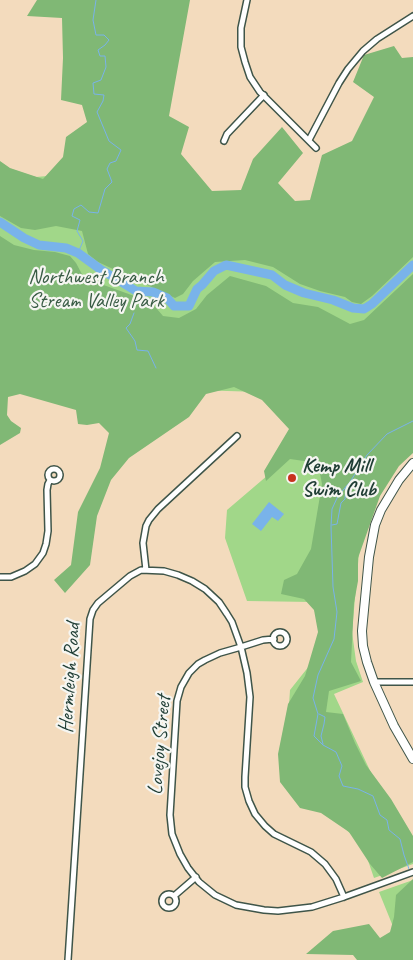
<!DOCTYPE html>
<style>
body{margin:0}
canvas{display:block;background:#f3dbbd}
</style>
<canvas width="413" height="960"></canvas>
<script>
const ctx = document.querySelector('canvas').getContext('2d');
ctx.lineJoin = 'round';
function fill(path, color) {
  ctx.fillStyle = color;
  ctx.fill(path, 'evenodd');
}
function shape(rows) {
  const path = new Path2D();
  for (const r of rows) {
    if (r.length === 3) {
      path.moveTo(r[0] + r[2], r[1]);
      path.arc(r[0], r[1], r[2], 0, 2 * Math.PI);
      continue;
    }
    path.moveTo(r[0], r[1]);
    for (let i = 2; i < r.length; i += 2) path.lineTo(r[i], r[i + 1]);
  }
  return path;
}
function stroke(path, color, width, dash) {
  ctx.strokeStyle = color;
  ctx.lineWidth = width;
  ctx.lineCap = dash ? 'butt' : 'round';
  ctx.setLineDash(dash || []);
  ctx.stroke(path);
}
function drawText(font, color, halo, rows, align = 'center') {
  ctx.font = font + ' Caveat,sans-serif';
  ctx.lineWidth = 4.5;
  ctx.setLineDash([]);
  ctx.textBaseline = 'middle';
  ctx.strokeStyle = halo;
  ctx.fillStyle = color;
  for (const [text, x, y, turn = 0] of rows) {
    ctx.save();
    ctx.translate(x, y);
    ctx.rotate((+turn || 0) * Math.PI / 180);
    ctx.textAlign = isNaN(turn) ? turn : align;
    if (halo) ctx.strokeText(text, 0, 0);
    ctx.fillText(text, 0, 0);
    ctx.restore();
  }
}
fill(shape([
 [413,90,413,449,397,466,379,492,359,553,352,632,356,661,363,682,334,694,374,779,413,838,413,864,374,878,363,846,326,810,284,781,290,690,325,646,312,602,247,601,225,538,227,510,302,446,323,394,4,384,0,335,0,173,36,177,114,170,280,239],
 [413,880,413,960,393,939,392,924,379,892]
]), '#a1d789');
fill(shape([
 [37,0,190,0,169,116,189,127,181,154,212,191,241,190,253,159,282,127,303,153,278,183,295,201,310,200,322,155,352,141,374,97,353,82,364,55,394,46,402,58,413,57,413,257,372,296,361,304,352,302,345,297,320,291,300,284,273,267,245,260,215,262,193,281,183,294,175,298,98,262,88,254,82,231,56,226,35,230,21,228,0,216,0,161,10,168,43,179,63,157,66,137,87,122,82,105,61,100,63,58,62,18,27,16],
 [0,236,14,245,34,250,55,252,70,256,76,263,84,278,151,302,163,316,179,318,196,309,207,295,230,276,266,286,293,303,318,307,350,324,364,320,413,274,413,453,399,466,380,496,358,558,358,581,354,603,351,662,361,681,329,691,326,712,343,714,355,743,366,765,391,799,413,836,413,862,382,878,370,864,349,832,321,813,300,808,280,782,278,754,288,704,305,676,318,632,314,610,304,599,281,594,284,580,297,574,311,549,322,484,318,463,290,459,266,481,264,471,289,429,262,400,234,387,206,394,189,417,129,458,111,480,97,516,90,565,65,593,54,580,71,565,78,512,100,468,109,433,99,423,87,425,78,424,76,410,20,394,8,397,7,415,11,421,21,428,20,433,0,445],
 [413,879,413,960,357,960,353,955,306,954,333,931,369,924,380,938,390,932,394,917,396,895]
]), '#80b875');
fill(shape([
 [269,502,284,514,278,521,272,517,261,531,252,524]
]), '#79b3ea');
stroke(shape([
 [78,253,83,241,77,231,80,220,72,216,74,209,81,205,89,212,98,213,105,189,112,182,107,169,110,163,116,161,121,150,109,141,97,112,103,101,104,95,94,94,93,83,101,80,106,67,105,56,100,56,98,50,105,45,109,40,104,35,96,35,93,20,96,0],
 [134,313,130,324,126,328,135,341,137,350,148,351,156,368],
 [332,525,337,524,341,503,345,499,346,487],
 [319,714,325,717,324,724,321,736,323,744],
 [409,869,404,855,400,839,389,830,387,820,380,815,373,796,358,789,343,786,339,776,342,766,336,752,323,745,314,736,318,714,313,698,318,675,334,639,337,612,333,587,331,526,332,509,338,496,350,482,367,455,387,434,413,421]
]), '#79b3ea', 1);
stroke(shape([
 [0,222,24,238,39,245,66,248,78,253,100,269,136,291,153,292,167,298,174,306,189,306,197,289,202,285,214,271,226,265,272,275,285,285,304,293,333,300,353,308,364,309,372,304,413,265]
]), '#79b3ea', 9);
const street = shape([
 [247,0,241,28,241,47,245,62,250,77,260,92,316,148],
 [309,140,339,83,348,69,363,51,377,39,413,16],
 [224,141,227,134,264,95],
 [54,475,6],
 [146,570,143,543,146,526,149,520,158,509,237,436],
 [0,577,11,577,25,571,35,564,43,553,46,544,48,531,47,490,48,484,50,480],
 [280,639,7],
 [274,639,263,640,241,647,220,653,205,660,198,664,189,673,181,687,177,701,170,815,172,834,180,854,188,868,199,882,215,895,236,905,264,910,278,911,312,907,344,897,413,872],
 [374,682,413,682],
 [169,901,7],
 [174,896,196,877],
 [68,960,90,619,93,610,98,603,130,576,141,570,164,571,178,575,192,581,205,589,219,602,227,614,232,622,241,647,247,673,250,697,245,777,245,787,249,801,255,814,265,826,274,834,311,852,325,864,336,879,344,897]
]);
const secondary = shape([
 [413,463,399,480,381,510,375,525,369,557,362,631,363,646,367,662,374,682,394,726,413,759]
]);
stroke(street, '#3f5549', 8);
stroke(secondary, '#3f5549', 10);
stroke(street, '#fff', 5);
stroke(secondary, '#fff', 8);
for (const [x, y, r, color] of [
 [292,478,5,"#c8321e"]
]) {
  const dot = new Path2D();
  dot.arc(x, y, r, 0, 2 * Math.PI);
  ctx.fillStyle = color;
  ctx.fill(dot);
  stroke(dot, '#f6f6f2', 2);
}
drawText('21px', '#395c45', '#f6f6f2', [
 ["Northwest Branch",96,277],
 ["Stream Valley Park",96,301]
]);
drawText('bold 21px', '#1f3d34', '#f6f6f2', [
 ["Kemp Mill",302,466],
 ["Swim Club",302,490]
], 'left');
drawText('21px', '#1f3d34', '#f6f6f2', [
 ["Hermleigh Road",70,678,-86],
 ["Lovejoy Street",160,745,-85]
]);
</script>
